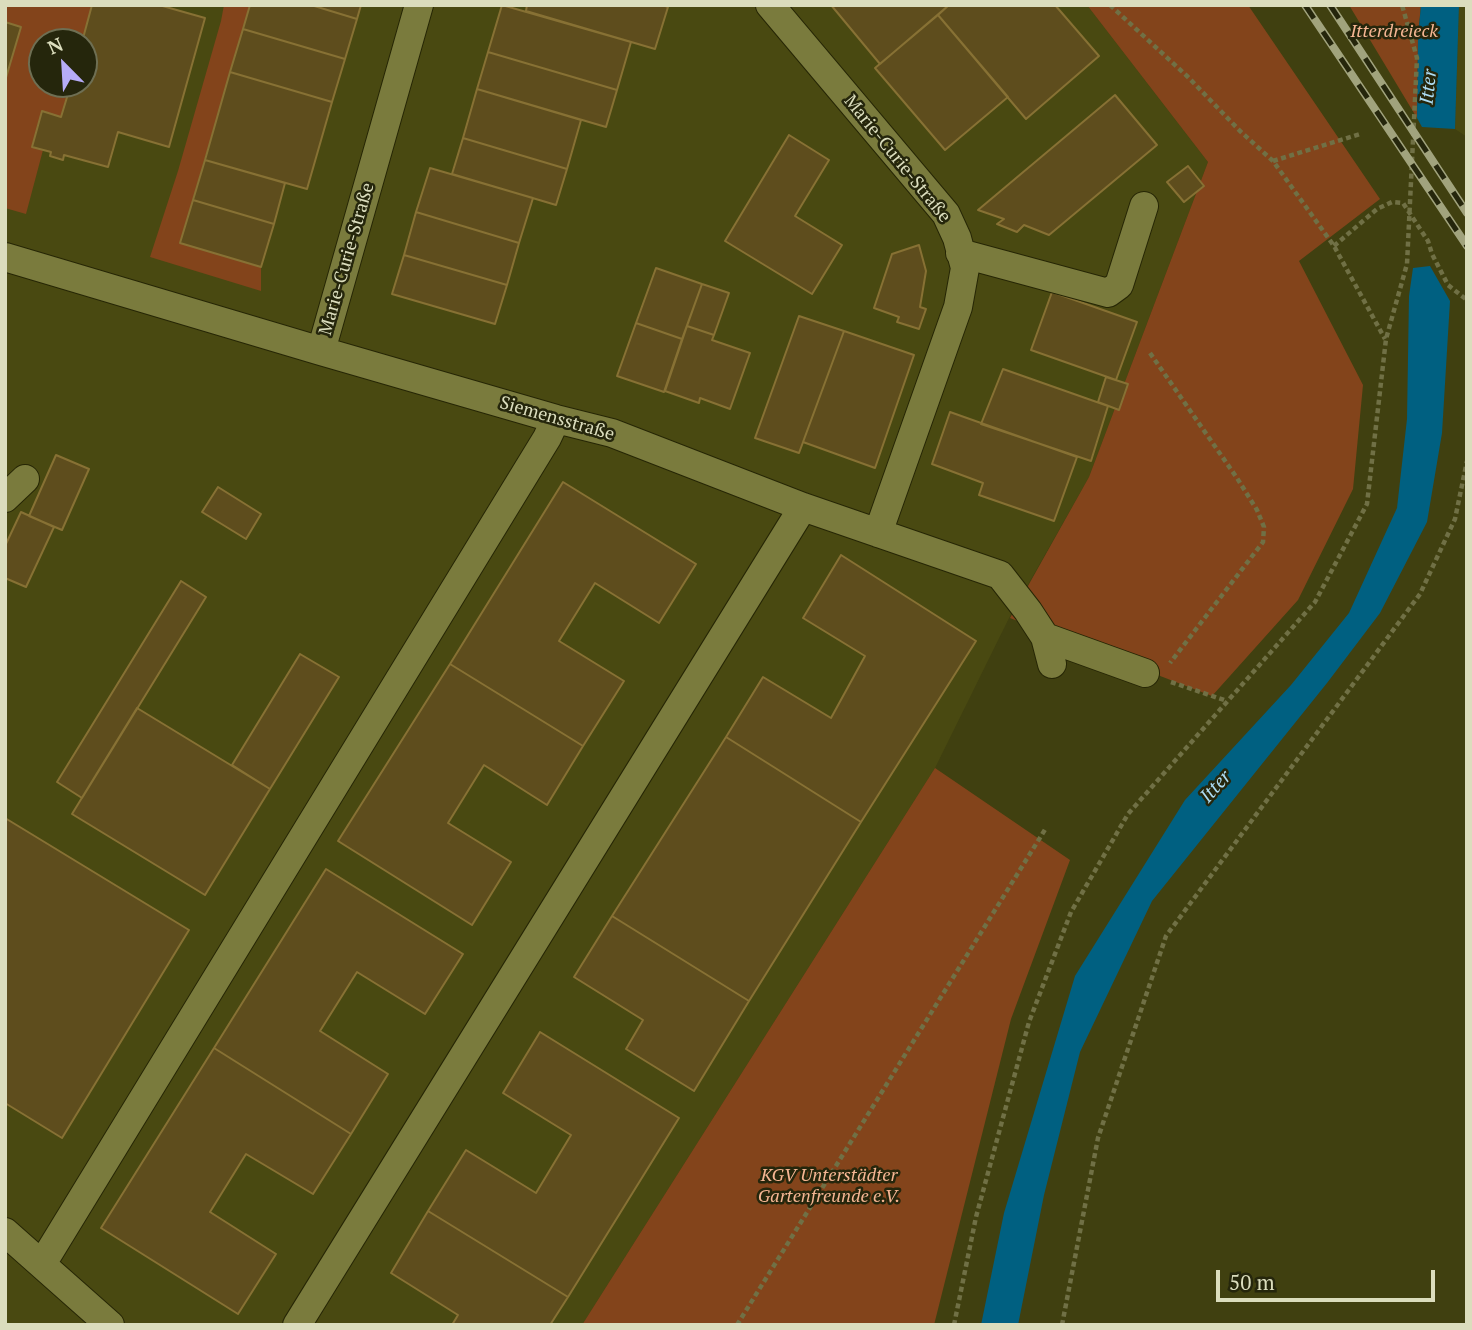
<!DOCTYPE html>
<meta charset="utf-8">
<style>
body{margin:0}
#map{position:relative;width:1472px;height:1330px;overflow:hidden;background:#404010;font-family:"PT Serif",serif}
canvas{display:block}
.frame{position:absolute;inset:0;border:7px solid #dbddbd;pointer-events:none}
.north{position:absolute;left:28px;top:28px;width:70px;height:70px;box-sizing:border-box;background:#25260c;border:2px solid #6e6f53;border-radius:50%;rotate:336deg;font-size:19px;font-weight:700;line-height:28px;text-align:center;color:#dbddbd}
.north::after{content:'';display:block;margin:auto;width:24px;height:32px;background:#b6acf8;clip-path:polygon(50% 0,100% 100%,50% 72%,0 100%)}
.scale{position:absolute;left:1216px;top:1270px;width:219px;height:32px;box-sizing:border-box;border:4px solid #dbddbd;border-top:0;padding-left:9px;font-size:21px;line-height:24px;white-space:nowrap;color:#dbddbd;-webkit-text-stroke:5px #25260c;paint-order:stroke}
</style>
<div id="map">
<canvas width="1472" height="1330"></canvas>
<div class="frame"></div>
<div class="north">N</div>
<div class="scale">50 m</div>
</div>
<script>
const ctx = document.querySelector('canvas').getContext('2d');
ctx.lineJoin = 'round';
function fill(path, color) {
  ctx.fillStyle = color;
  ctx.fill(path, 'evenodd');
}
function shape(rows) {
  const path = new Path2D();
  for (const r of rows) {
    path.moveTo(r[0], r[1]);
    for (let i = 2; i < r.length; i += 2) path.lineTo(r[i], r[i + 1]);
  }
  return path;
}
function stroke(path, color, width, dash) {
  ctx.strokeStyle = color;
  ctx.lineWidth = width;
  ctx.lineCap = dash ? 'butt' : 'round';
  ctx.setLineDash(dash || []);
  ctx.stroke(path);
}
function drawText(font, color, halo, rows, align = 'center') {
  ctx.font = font + ' "PT Serif",serif';
  ctx.lineWidth = 5;
  ctx.setLineDash([]);
  ctx.textBaseline = 'middle';
  ctx.strokeStyle = halo;
  ctx.fillStyle = color;
  for (const [text, x, y, turn = 0] of rows) {
    ctx.save();
    ctx.translate(x, y);
    ctx.rotate((+turn || 0) * Math.PI / 180);
    ctx.textAlign = isNaN(turn) ? turn : align;
    if (halo) ctx.strokeText(text, 0, 0);
    ctx.fillText(text, 0, 0);
    ctx.restore();
  }
}
fill(shape([
 [5,5,1087,5,1208,162,1089,477,1009,618,935,768,582,1325,5,1325],
 [42,42,84,42,84,84,42,84],
 [1459,5,1467,5,1467,137,1455,129]
]), '#494911');
fill(shape([
 [5,5,92,5,82,42,42,42,42,84,71,84,61,117,43,111,43,150,26,214,5,208,5,81,21,27,5,22],
 [224,5,250,5,180,243,261,267,261,291,150,257,178,171,221,21],
 [1087,5,1248,5,1380,199,1299,261,1363,385,1353,489,1298,600,1212,696,1010,618,1089,477,1208,162],
 [1349,5,1421,5,1418,37,1417,118],
 [935,768,1070,860,1011,1019,934,1325,582,1325]
]), '#83441b');
fill(shape([
 [1421,5,1459,5,1455,129,1422,127,1417,118,1418,37],
 [1430,266,1450,301,1442,433,1427,522,1380,613,1327,683,1152,901,1080,1052,1044,1195,1018,1325,981,1325,1004,1213,1075,976,1185,800,1291,685,1349,613,1397,508,1407,419,1409,296,1413,268]
]), '#006081');
const building = shape([
 [92,5,159,5,205,18,169,147,118,132,108,167,64,155,63,160,50,156,51,152,32,147,42,111,61,117,71,84,84,84,84,42,82,42,92,5],
 [250,5,311,5,357,19,345,59,243,29,250,5],
 [311,5,361,5,357,19,311,5],
 [502,5,631,42,617,90,488,52,502,5],
 [527,5,663,5,668,7,655,49,526,11,527,5],
 [831,5,949,5,880,64,831,5],
 [949,5,1055,5,1099,56,1026,119,938,15,949,5],
 [938,15,1008,97,945,150,875,68,938,15],
 [5,22,21,27,5,81,5,22],
 [243,29,345,59,332,102,230,72,243,29],
 [488,52,617,90,606,127,477,89,488,52],
 [230,72,332,102,307,189,205,160,230,72],
 [477,89,581,120,567,169,463,138,477,89],
 [1115,95,1157,145,1049,235,1024,225,1017,232,997,224,1004,219,978,210,1115,95],
 [789,135,829,160,795,216,842,245,812,294,725,241,789,135],
 [463,138,567,169,556,205,452,174,463,138],
 [205,160,285,183,274,224,193,200,205,160],
 [1188,166,1204,186,1184,202,1167,182,1188,166],
 [430,168,533,198,519,243,416,212,430,168],
 [193,200,274,224,261,267,180,243,193,200],
 [416,212,519,243,507,285,404,255,416,212],
 [919,245,926,271,920,307,926,309,919,329,897,322,899,317,874,308,892,254,919,245],
 [404,255,507,285,495,324,392,294,404,255],
 [656,268,702,284,682,339,636,323,656,268],
 [702,284,729,293,714,335,687,326,702,284],
 [1052,292,1137,322,1116,380,1031,350,1052,292],
 [799,316,844,331,799,453,755,438,799,316],
 [636,323,682,339,664,392,617,376,636,323],
 [687,326,714,335,712,340,750,353,730,409,700,398,699,403,665,391,687,326],
 [844,331,914,355,875,468,803,442,844,331],
 [1003,369,1108,406,1091,461,981,424,1003,369],
 [1106,377,1128,384,1119,410,1098,402,1106,377],
 [950,412,1077,457,1054,521,979,495,983,483,932,464,950,412],
 [56,455,89,469,62,530,29,516,56,455],
 [563,482,696,564,659,623,595,583,559,641,624,681,583,746,450,664,563,482],
 [218,487,261,514,246,539,202,512,218,487],
 [21,512,54,527,26,587,5,578,5,546,21,512],
 [841,555,976,641,861,822,726,737,763,677,831,718,865,656,803,618,841,555],
 [181,581,206,597,82,798,57,782,181,581],
 [300,654,339,677,270,789,232,765,300,654],
 [450,664,583,746,547,805,484,765,448,823,511,862,472,925,338,841,450,664],
 [137,708,270,789,205,895,72,814,137,708],
 [726,737,861,822,749,1001,612,916,726,737],
 [5,818,189,930,62,1138,5,1103,5,818],
 [326,869,463,954,425,1014,357,972,320,1031,388,1074,351,1134,214,1048,326,869],
 [612,916,749,1001,694,1091,626,1049,643,1020,574,977,612,916],
 [540,1032,679,1118,568,1297,428,1211,466,1150,536,1193,571,1135,503,1093,540,1032],
 [214,1048,351,1134,313,1194,246,1154,210,1212,276,1254,238,1314,101,1228,214,1048],
 [428,1211,568,1297,550,1325,452,1325,458,1315,391,1273,428,1211]
]);
fill(building, '#5e4d1d');
stroke(building, '#877134', 2);
const minor = shape([
 [770,5,946,214,957,238,965,268,958,307,878,533],
 [960,253,1108,293,1119,285,1144,206],
 [5,257,321,351,556,419,612,433,803,507,1000,575,1028,611,1045,637,1052,664],
 [321,351,419,5],
 [5,498,25,479],
 [1045,637,1145,673],
 [5,1232,110,1325],
 [42,1264,547,438,556,419],
 [297,1325,803,507]
]);
stroke(minor, '#262605', 30);
stroke(shape([
 [1110,5,1188,77,1240,131,1273,161,1334,246,1385,339],
 [1273,161,1360,134],
 [1334,246,1377,209,1392,202,1403,203,1428,241,1432,254,1448,285,1467,300],
 [1150,353,1237,478,1257,510,1264,527,1263,542,1170,663],
 [1171,682,1227,701],
 [737,1325,1046,828],
 [954,1325,976,1217,1029,1022,1071,912,1128,814,1315,602,1367,504,1386,339,1407,264,1417,58,1402,5],
 [1062,1325,1098,1138,1166,936,1420,594,1455,519,1467,461]
]), '#707045', 4.5, [5, 3.5]);
stroke(minor, '#7a7b3d', 28);
const rail = shape([
 [1305,5,1467,246],
 [1330,5,1467,213]
]);
stroke(rail, '#a1a37d', 8);
stroke(rail, '#25260c', 5, [16]);
drawText('italic 18px', '#f6b693', '#25260c', [
 ["Itterdreieck",1394,32],
 ["KGV Unterstädter",829,1176],
 ["Gartenfreunde e.V.",829,1197]
]);
drawText('18px', '#dbddbd', '#25260c', [
 ["Marie-Curie-Straße",897,159,51],
 ["Marie-Curie-Straße",347,259,-74],
 ["Siemensstraße",557,419,16]
]);
drawText('italic 19px', '#acdbf2', '#25260c', [
 ["Itter",1429,87,-84],
 ["Itter",1216,787,-48]
]);
</script>
